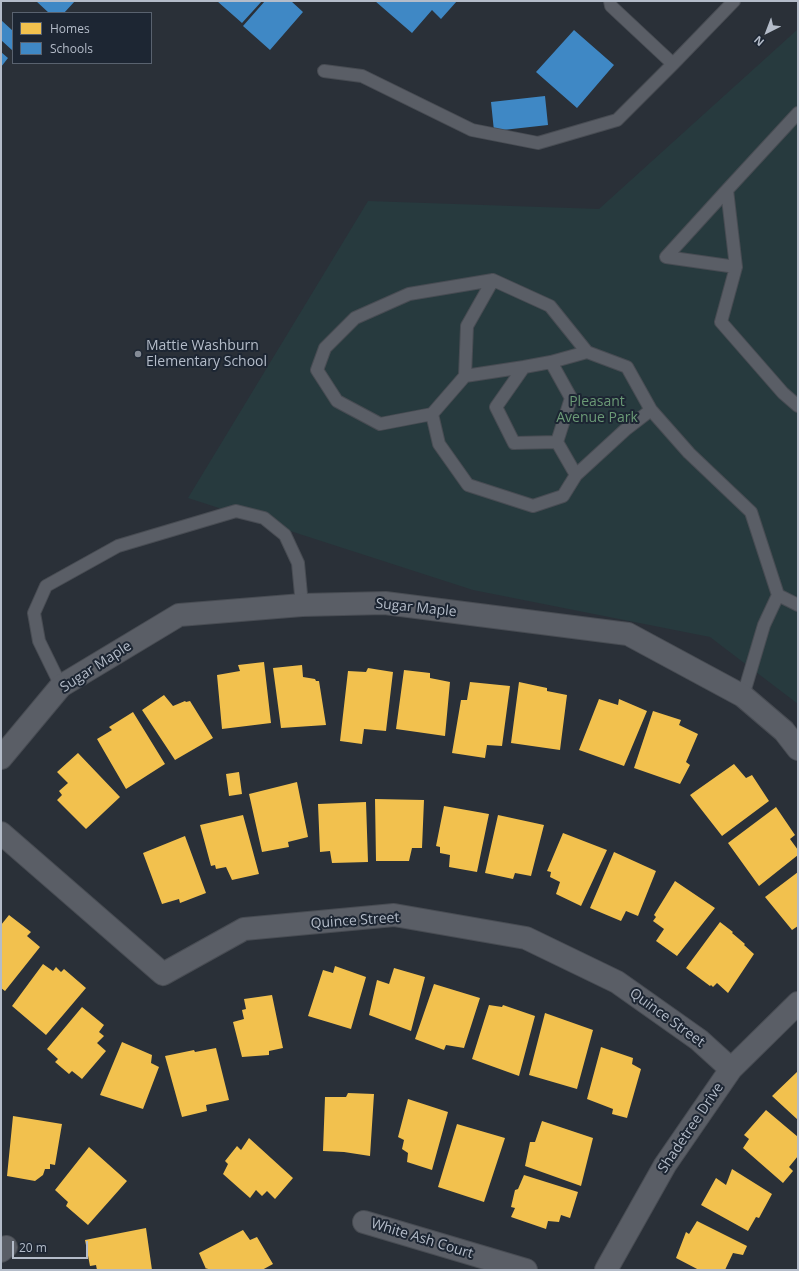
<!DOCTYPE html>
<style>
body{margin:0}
#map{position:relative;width:799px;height:1271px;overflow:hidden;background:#2a3038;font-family:"Open Sans",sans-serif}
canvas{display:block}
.frame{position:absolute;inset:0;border:2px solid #b4bcc9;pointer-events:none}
.legend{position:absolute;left:12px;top:12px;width:140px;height:52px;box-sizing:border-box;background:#1d2633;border:1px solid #59626f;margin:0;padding:5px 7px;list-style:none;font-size:12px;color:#b4bcc9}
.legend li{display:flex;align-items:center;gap:8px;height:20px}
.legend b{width:20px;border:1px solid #59626f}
.north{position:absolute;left:747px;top:12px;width:40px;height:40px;-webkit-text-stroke:3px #1d2633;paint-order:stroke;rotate:222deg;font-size:11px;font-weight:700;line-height:16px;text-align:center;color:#b4bcc9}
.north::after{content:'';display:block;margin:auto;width:14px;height:18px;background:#b4bcc9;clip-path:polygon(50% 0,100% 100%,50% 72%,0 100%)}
.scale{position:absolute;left:12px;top:1241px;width:76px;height:18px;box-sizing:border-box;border:2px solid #b4bcc9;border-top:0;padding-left:5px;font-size:12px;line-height:14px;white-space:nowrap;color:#b4bcc9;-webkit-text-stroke:3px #1d2633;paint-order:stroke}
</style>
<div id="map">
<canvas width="799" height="1271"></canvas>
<div class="frame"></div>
<ul class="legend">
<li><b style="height:11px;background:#f2c14e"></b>Homes</li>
<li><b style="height:11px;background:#3f88c5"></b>Schools</li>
</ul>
<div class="north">N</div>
<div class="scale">20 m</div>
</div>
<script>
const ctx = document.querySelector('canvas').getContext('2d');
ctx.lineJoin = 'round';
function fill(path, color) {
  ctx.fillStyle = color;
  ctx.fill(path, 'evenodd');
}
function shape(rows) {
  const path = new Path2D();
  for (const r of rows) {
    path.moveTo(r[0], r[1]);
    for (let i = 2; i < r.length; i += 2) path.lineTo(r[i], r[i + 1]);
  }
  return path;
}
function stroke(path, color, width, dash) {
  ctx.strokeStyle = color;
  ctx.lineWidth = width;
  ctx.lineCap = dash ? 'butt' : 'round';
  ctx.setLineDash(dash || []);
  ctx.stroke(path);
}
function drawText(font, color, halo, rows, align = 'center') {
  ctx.font = font + ' "Open Sans",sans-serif';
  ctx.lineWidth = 4;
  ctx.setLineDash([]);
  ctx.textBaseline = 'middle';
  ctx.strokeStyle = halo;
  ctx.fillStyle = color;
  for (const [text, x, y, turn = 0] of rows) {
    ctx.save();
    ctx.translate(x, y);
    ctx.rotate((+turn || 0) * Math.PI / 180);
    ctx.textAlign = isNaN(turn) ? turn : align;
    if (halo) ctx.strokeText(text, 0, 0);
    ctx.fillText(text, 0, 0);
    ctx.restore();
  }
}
fill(shape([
 [798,29,798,704,710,637,473,590,188,498,368,201,599,209]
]), '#273a3e');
fill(shape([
 [264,662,271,723,222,729,217,675,240,671,238,665],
 [302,665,303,677,315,679,316,681,319,681,326,725,281,728,273,668],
 [368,668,393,672,386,731,364,729,362,744,340,741,348,671,366,672],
 [404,670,430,673,430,678,450,682,445,736,396,729],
 [470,682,510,686,502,746,487,745,485,758,452,753,461,700,467,700],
 [519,682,547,688,547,691,567,695,560,750,511,743],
 [164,695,173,706,185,701,186,702,190,701,213,738,175,760,142,710],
 [599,699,618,705,619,699,647,711,624,766,579,750],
 [653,711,681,720,679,725,698,734,686,762,690,765,680,784,634,768],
 [133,712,165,764,126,789,97,739,112,730,109,727],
 [78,753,120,797,86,829,57,800,62,795,59,791,68,783,57,772],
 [734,764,746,778,752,775,769,801,722,836,690,795],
 [239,772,242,794,229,796,226,774],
 [297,782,308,837,288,842,289,847,262,852,249,794],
 [375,799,424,800,422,848,412,848,409,861,376,861],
 [366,802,368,862,332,863,330,851,320,852,318,804],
 [444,806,489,814,477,872,449,867,450,855,440,853,440,847,436,846],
 [776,807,795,835,790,839,798,850,798,855,759,886,728,843],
 [243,815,259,874,232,880,226,867,216,869,215,865,211,866,200,825],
 [498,815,544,825,531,876,515,873,513,879,485,873],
 [563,833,607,850,581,906,556,894,560,882,550,877,551,872,547,871],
 [185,836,206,893,180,903,179,899,162,904,143,853],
 [614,852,656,871,638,916,626,911,621,921,590,908],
 [798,872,798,926,792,930,765,897],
 [675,881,715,908,677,956,656,941,664,929,653,921,656,917,654,915],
 [9,915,31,932,27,936,40,947,5,991,1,988,1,925],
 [720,922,733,932,732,933,745,944,744,945,754,954,728,993,717,983,713,987,711,985,710,986,686,968],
 [43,964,53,971,56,967,61,972,64,969,86,988,46,1035,12,1006],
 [335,966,366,977,351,1029,308,1016,323,970,333,973],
 [394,968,425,977,411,1031,369,1015,377,980,389,984],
 [434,984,480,998,464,1048,446,1045,444,1050,415,1039],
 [272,995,283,1048,269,1051,269,1055,242,1057,233,1022,244,1019,242,1010,246,1009,244,999],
 [489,1005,502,1007,503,1005,535,1016,519,1076,472,1059],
 [82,1007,104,1025,99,1032,104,1036,97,1043,106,1051,82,1079,72,1071,69,1074,55,1062,58,1059,47,1049],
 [545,1013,593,1030,577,1089,529,1075],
 [122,1042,152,1055,151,1063,159,1067,143,1109,100,1095],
 [601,1047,633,1058,632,1064,641,1069,627,1118,612,1114,613,1109,587,1099],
 [216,1048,229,1100,206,1105,207,1111,182,1117,165,1056,194,1050,195,1052],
 [798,1071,798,1120,772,1096],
 [348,1093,374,1094,370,1156,344,1152,323,1151,325,1097,346,1097],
 [408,1099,448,1112,432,1170,407,1162,408,1153,402,1149,404,1140,398,1137],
 [766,1110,798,1137,798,1156,789,1167,793,1171,783,1183,743,1148,749,1139,744,1135],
 [13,1116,62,1124,55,1165,50,1164,50,1169,45,1169,43,1175,35,1181,7,1176],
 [542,1121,593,1138,581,1186,525,1166,530,1142,535,1142],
 [457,1124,505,1138,484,1202,438,1187],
 [249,1138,293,1178,275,1199,267,1191,262,1196,256,1190,250,1198,223,1174,228,1164,225,1161,237,1146,241,1150],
 [89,1147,127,1181,88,1225,66,1206,68,1202,55,1190],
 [732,1169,772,1194,759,1218,756,1217,748,1231,701,1205,716,1178,726,1185],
 [524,1175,578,1192,570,1218,561,1215,559,1222,548,1221,546,1229,511,1217,515,1208,511,1207,515,1190,518,1189],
 [697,1221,747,1246,743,1255,733,1253,725,1270,699,1270,676,1258,686,1232,689,1234],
 [146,1228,152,1270,97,1270,96,1265,90,1266,85,1240],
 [243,1230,250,1240,257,1237,273,1264,262,1270,208,1270,207,1268,206,1269,199,1253]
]), '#f2c14e');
fill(shape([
 [36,1,75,1,64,13,49,13],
 [217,1,262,1,242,23],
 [265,1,291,1,303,12,270,50,243,26],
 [375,1,457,1,441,19,432,10,412,33],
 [1,20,13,31,13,51,1,40],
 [574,30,614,65,577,108,536,72],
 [1,52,8,58,1,67],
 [545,96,548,125,494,131,491,102]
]), '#3f88c5');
const service = shape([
 [610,1,611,6,673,64],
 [324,71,362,76,472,130,538,143,617,120,673,64,734,1],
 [727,190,736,267,666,257,727,190,798,113],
 [736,267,721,322,783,393,798,406],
 [551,362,587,352,627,367,651,410],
 [524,367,551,362,571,398,557,442,514,443,496,407,524,367,465,376,432,414,439,444,468,485,533,506,563,496,576,475,625,430,651,410,689,453,751,512,778,595],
 [465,376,467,326,493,280],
 [432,414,380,424,337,401,317,370,325,348,355,318,409,294,493,280,550,306,587,352],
 [557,442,576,475],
 [61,686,39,641,34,613,46,586,118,546,236,511,264,518,285,535,298,563,302,605],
 [743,696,764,625,778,595,798,605]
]);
const minor = shape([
 [1,758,61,686,179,615,302,605,385,603,628,634,743,696,784,731,798,749],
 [1,833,163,974,244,929,394,915,526,938,617,982,699,1040,731,1069],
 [364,1222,526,1270],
 [1,1251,6,1247],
 [606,1270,665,1165,731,1069,798,1003]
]);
stroke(service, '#484c53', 14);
stroke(minor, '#484c53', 24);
stroke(service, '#5a5e66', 12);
stroke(minor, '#5a5e66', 22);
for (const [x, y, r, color] of [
 [138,354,4,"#848b96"]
]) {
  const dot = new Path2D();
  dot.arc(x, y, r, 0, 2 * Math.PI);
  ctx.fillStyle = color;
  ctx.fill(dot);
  stroke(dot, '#1d2633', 1.5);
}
drawText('14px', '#b4bcc9', '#1d2633', [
 ["Mattie Washburn",146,346],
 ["Elementary School",146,362]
], 'left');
drawText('14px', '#6b9a76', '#1d2633', [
 ["Pleasant",597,402],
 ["Avenue Park",597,418]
]);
drawText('14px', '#b4bcc9', '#1d2633', [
 ["Sugar Maple",416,608,6],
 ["Sugar Maple",96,667,-33],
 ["Quince Street",355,921,-4],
 ["Quince Street",667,1018,36],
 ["Shadetree Drive",691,1128,-56],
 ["White Ash Court",422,1239,17]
]);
</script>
